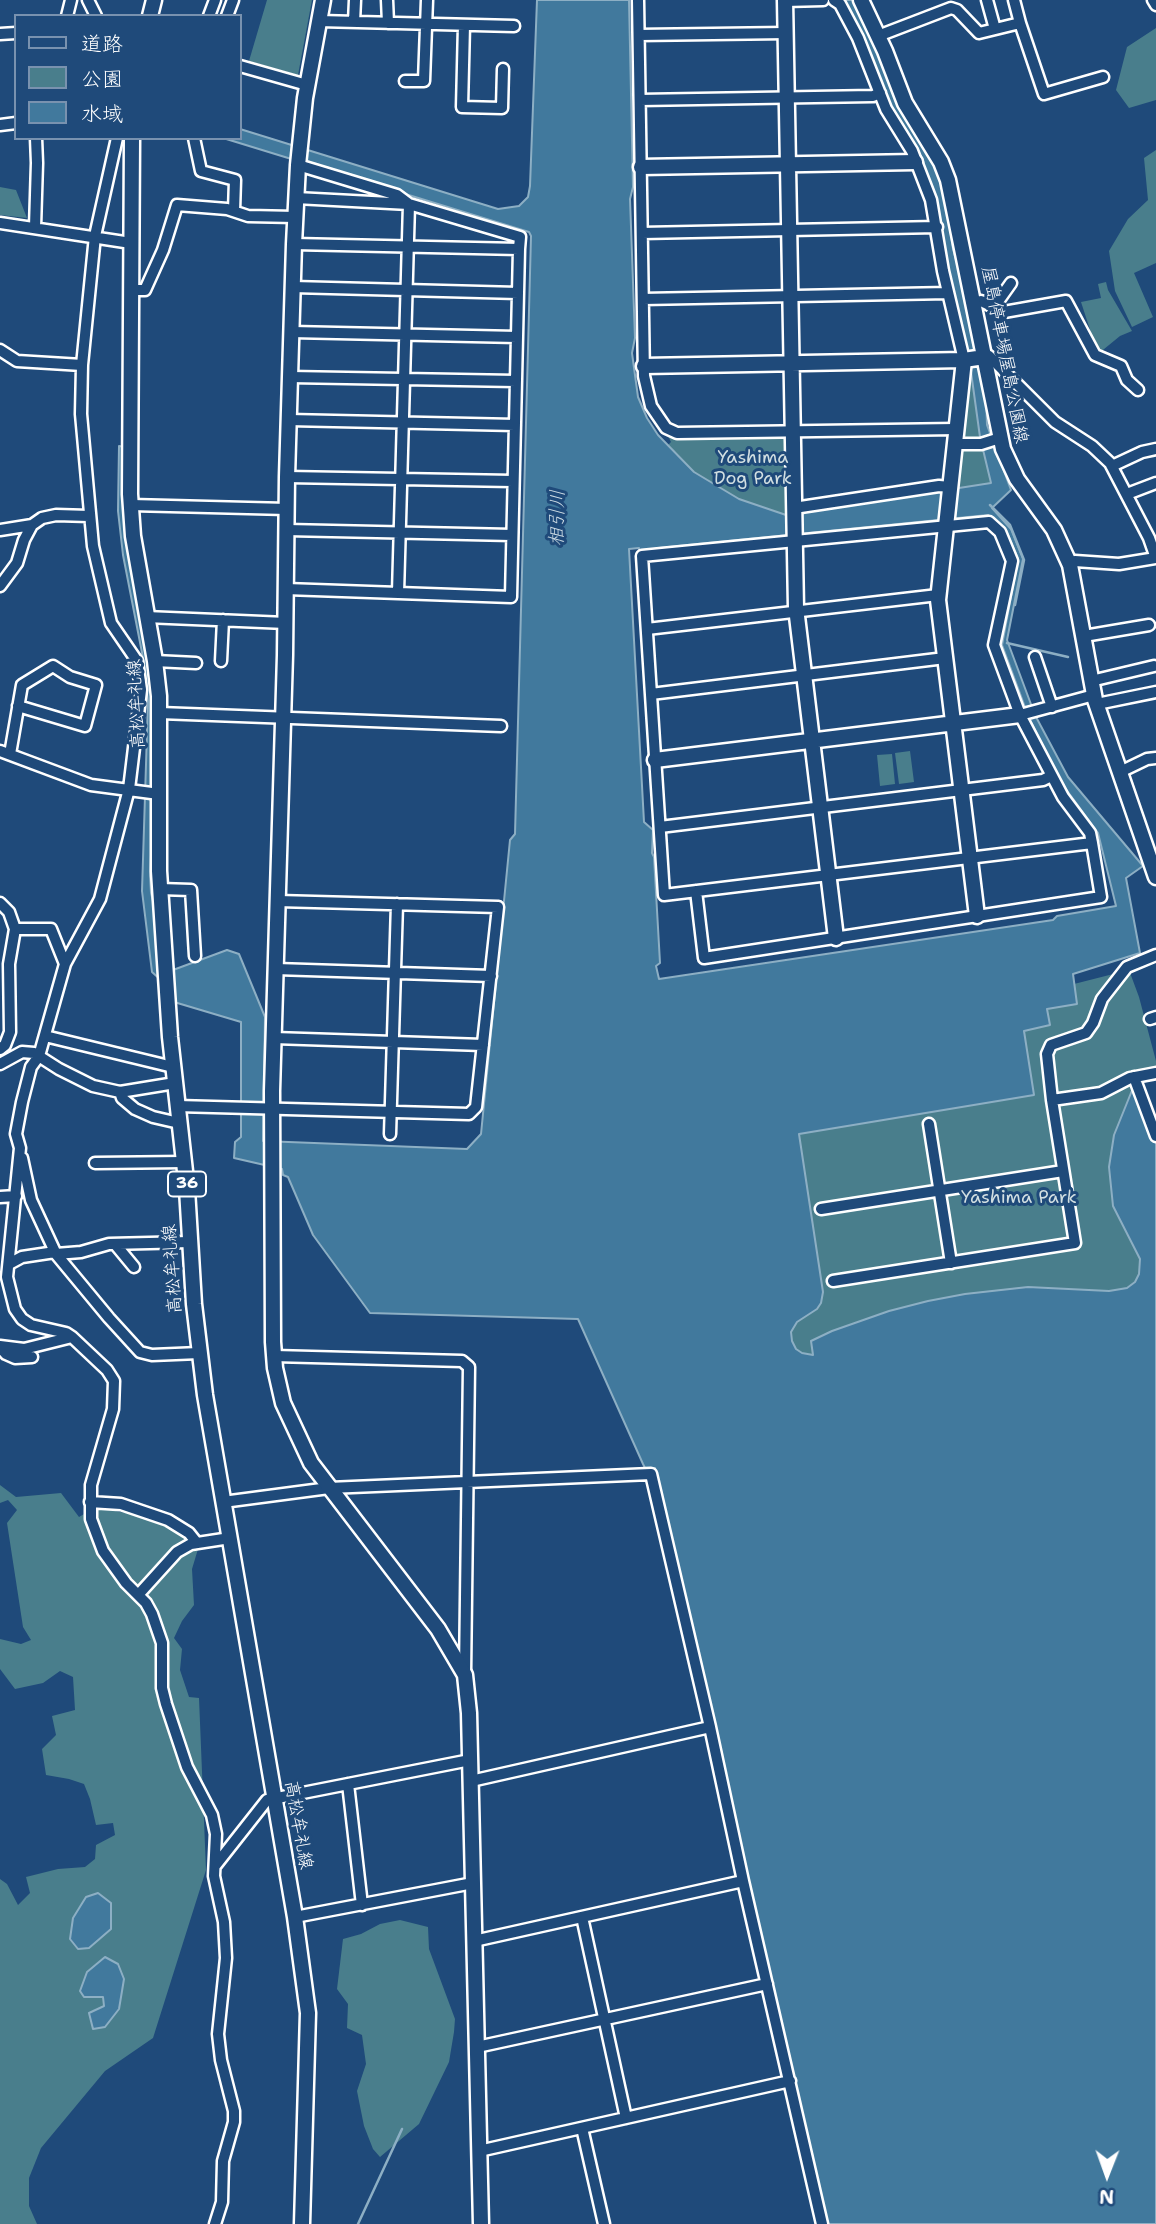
<!DOCTYPE html>
<meta charset="utf-8">
<style>
body{margin:0}
#map{position:relative;width:1156px;height:2224px;overflow:hidden;background:#1f4a7a;font-family:"Shantell Sans","Klee One",sans-serif}
canvas{display:block}
.legend{position:absolute;left:14px;top:14px;width:228px;height:126px;box-sizing:border-box;background:#1f4a7a;border:2px solid #7992af;margin:0;padding:9px 12px;list-style:none;font-size:21px;color:#fff}
.legend li{display:flex;align-items:center;gap:14px;height:35px}
.legend b{width:35px;border:2px solid #7992af}
.north{position:absolute;left:1072px;top:2140px;width:70px;height:70px;-webkit-text-stroke:5px #1f4a7a;paint-order:stroke;rotate:181deg;font-size:19px;font-weight:700;line-height:28px;text-align:center;color:#fff}
.north::after{content:'';display:block;margin:auto;width:24px;height:32px;background:#fff;clip-path:polygon(50% 0,100% 100%,50% 72%,0 100%)}
</style>
<div id="map">
<canvas width="1156" height="2224"></canvas>
<ul class="legend">
<li><b style="height:9px;background:#1f4a7a"></b>道路</li>
<li><b style="height:19px;background:#497e8c"></b>公園</li>
<li><b style="height:19px;background:#41799d"></b>水域</li>
</ul>
<div class="north">N</div>
</div>
<script>
const ctx = document.querySelector('canvas').getContext('2d');
ctx.lineJoin = 'round';
function fill(path, color) {
  ctx.fillStyle = color;
  ctx.fill(path, 'evenodd');
}
function shape(rows) {
  const path = new Path2D();
  for (const r of rows) {
    path.moveTo(r[0], r[1]);
    for (let i = 2; i < r.length; i += 2) path.lineTo(r[i], r[i + 1]);
  }
  return path;
}
function stroke(path, color, width, dash) {
  ctx.strokeStyle = color;
  ctx.lineWidth = width;
  ctx.lineCap = dash ? 'butt' : 'round';
  ctx.setLineDash(dash || []);
  ctx.stroke(path);
}
function drawText(font, color, halo, rows, align = 'center') {
  ctx.font = font + ' "Shantell Sans","Klee One",sans-serif';
  ctx.lineWidth = 6;
  ctx.setLineDash([]);
  ctx.textBaseline = 'middle';
  ctx.strokeStyle = halo;
  ctx.fillStyle = color;
  for (const [text, x, y, turn = 0] of rows) {
    ctx.save();
    ctx.translate(x, y);
    ctx.rotate((+turn || 0) * Math.PI / 180);
    ctx.textAlign = isNaN(turn) ? turn : align;
    if (halo) ctx.strokeText(text, 0, 0);
    ctx.fillText(text, 0, 0);
    ctx.restore();
  }
}
fill(shape([
 [267,0,312,0,298,75,249,61],
 [1156,28,1156,100,1129,108,1116,90,1127,47],
 [1156,150,1156,263,1134,273,1153,317,1132,327,1115,291,1109,251,1128,219,1148,200,1144,158],
 [0,187,16,190,27,218,0,215],
 [1106,282,1108,290,1132,331,1120,336,1098,354,1081,302,1101,298,1098,284],
 [967,372,971,372,980,437,961,437],
 [782,435,787,439,788,516,739,499,694,472,668,445,671,442,668,436],
 [983,447,991,484,955,489,960,448],
 [910,751,914,782,899,784,895,753],
 [892,754,895,784,880,786,877,755],
 [1129,970,1139,997,1156,1061,1156,1071,1133,1079,1149,1250,1136,1293,815,1357,797,1352,791,1345,789,1330,797,1132,1034,1094,1024,1031,1047,1009,1077,1004,1074,984],
 [0,1485,16,1497,61,1493,79,1517,96,1507,145,1517,185,1536,198,1549,192,1569,194,1605,182,1621,174,1638,182,1649,180,1670,189,1697,199,1698,206,1870,153,2038,105,2071,41,2148,29,2178,29,2206,37,2224,0,2224,0,1879,7,1884,18,1905,30,1893,26,1877,58,1869,85,1867,95,1859,96,1845,115,1835,113,1823,96,1825,90,1799,84,1784,69,1779,46,1775,42,1749,56,1735,52,1716,75,1710,73,1677,60,1671,43,1683,15,1689,0,1669,0,1639,21,1644,31,1640,23,1627,7,1523,17,1510,8,1500,0,1503],
 [400,1920,428,1927,429,1949,455,2019,454,2032,449,2062,419,2124,380,2157,373,2149,364,2126,357,2091,366,2064,362,2035,347,2028,348,2004,337,1989,343,1939,361,1934,380,1924]
]), '#497e8c');
const water = shape([
 [537,0,629,0,633,187,630,199,635,338,632,353,638,397,647,418,658,435,694,472,739,499,786,515,991,483,980,437,971,372,949,283,935,204,896,122,841,0,853,0,882,60,898,104,930,156,944,186,953,249,970,309,986,395,987,425,1011,490,992,508,1011,529,1023,559,1007,640,1035,715,1068,777,1143,866,1126,878,1140,953,1073,974,1077,1004,1047,1009,1050,1025,1024,1031,1034,1095,799,1134,823,1292,821,1303,817,1309,797,1322,791,1332,792,1341,796,1349,802,1353,813,1355,811,1341,832,1331,889,1311,928,1301,965,1294,1028,1287,1109,1291,1127,1288,1135,1282,1139,1274,1140,1259,1113,1206,1109,1167,1114,1135,1133,1088,1156,1142,1156,2224,823,2224,655,1468,645,1468,643,1464,578,1319,370,1313,313,1235,288,1177,283,1175,282,1169,234,1158,235,1142,241,1137,241,1022,174,1002,173,991,152,972,142,891,148,701,144,663,123,555,118,511,119,446,125,447,151,663,154,792,150,876,151,893,158,921,160,960,173,970,227,950,239,954,265,1017,263,1141,467,1149,481,1134,510,840,515,834,531,236,529,232,223,138,240,138,240,129,498,209,519,206,528,197,530,186,537,0],
 [988,515,1006,530,1018,559,1002,645,1029,718,1060,781,1098,833,1116,906,1057,916,1053,920,659,979,656,966,660,963,654,857,652,853,653,830,644,822,629,549,639,548,640,552,658,548,988,515],
 [98,1893,111,1903,111,1929,89,1948,78,1949,70,1939,73,1918,86,1897,98,1893],
 [105,1957,118,1964,124,1979,119,2009,105,2027,93,2029,89,2013,104,2006,103,1997,84,1997,80,1991,87,1972,105,1957]
]);
fill(water, '#41799d');
stroke(water, '#8dafc4', 2);
stroke(shape([
 [990,505,1010,525,1024,560,1015,605],
 [1007,643,1068,657],
 [358,2224,402,2129]
]), '#8dafc4', 2.5);
const street = shape([
 [88,0,96,16],
 [387,0,388,23],
 [638,0,644,376,651,406,666,428,677,433,956,429],
 [834,0,840,4,858,38,886,109,912,151,931,200,943,271,964,360],
 [987,0,995,29],
 [1014,0,1020,23],
 [1153,0,1156,5],
 [785,1,823,0],
 [67,16,71,0],
 [209,16,215,0],
 [227,16,233,0],
 [319,21,514,26],
 [354,22,355,0],
 [464,25,462,107,502,108,503,69],
 [0,34,16,33],
 [639,35,786,33],
 [878,36,951,8,957,10,979,33,1020,23,1044,94,1103,77],
 [240,66,307,85],
 [405,81,424,81,427,0],
 [640,100,873,96,880,93],
 [0,125,16,123],
 [117,138,95,236,82,365,81,414,93,546,111,623,137,661,141,690,129,789,100,899,65,964,39,1056,31,1067,22,1102,16,1134,20,1148,7,1277,15,1309,22,1319,31,1325,66,1333,72,1337,107,1370,114,1381,113,1409,91,1485,91,1519,103,1551,126,1583,146,1603,152,1614,162,1643,162,1688,166,1704,187,1767,212,1815,216,1834,214,1876,224,1922,226,1958,218,2034,221,2060,234,2111,234,2122,223,2161,222,2202,215,2224],
 [194,138,201,171,235,180,234,211],
 [298,165,397,195,409,204,398,593],
 [296,198,409,204,520,237,519,249],
 [0,223,131,243],
 [35,227,37,163,36,138],
 [642,233,937,227],
 [293,287,518,293],
 [131,290,145,290,163,250,177,205,227,209,248,216,295,217],
 [643,299,948,293],
 [974,303,981,301,1004,312,1066,301,1095,355,1121,366,1127,380,1138,390],
 [994,307,1011,283],
 [292,332,517,337],
 [0,350,17,361,82,365],
 [984,357,989,356,1055,422,1092,446,1110,463,1149,538,1156,558],
 [290,377,516,381],
 [289,420,515,425],
 [954,444,981,444,1000,438],
 [1112,466,1142,452,1156,449],
 [287,477,513,481],
 [1127,494,1156,483],
 [131,505,287,509],
 [794,508,939,486,950,487],
 [0,530,32,525],
 [287,530,512,535],
 [1069,563,1075,561,1119,564,1156,558],
 [0,586,17,563,24,540,32,525,42,518,56,515,89,516],
 [286,589,511,597,518,293,519,249,294,244],
 [146,617,286,623],
 [647,629,938,595],
 [1084,636,1149,625],
 [1035,657,1052,707],
 [155,661,196,663],
 [221,661,223,620],
 [1091,681,1154,666],
 [651,694,945,658],
 [1097,704,1156,692],
 [160,713,501,726],
 [1020,715,1094,695],
 [0,751,91,785,159,794],
 [10,754,22,685,53,666,70,677,96,685,85,726,18,706],
 [1120,772,1147,759,1156,758],
 [660,827,1043,780,1051,776],
 [160,889,191,890,195,956],
 [696,891,704,958,1101,897,1092,843,1090,833,1063,797,1020,715,994,645,1012,561,1000,532,989,522,642,556,664,895,1092,843],
 [0,903,9,912,15,929,9,964,10,1032,5,1045,0,1049],
 [15,929,51,929,65,964],
 [276,969,491,976],
 [1150,1019,1156,1017],
 [45,1036,173,1067],
 [274,1038,483,1045],
 [0,1064,22,1052,34,1053,59,1069,93,1086,120,1092,175,1083],
 [1134,1077,1156,1136],
 [120,1092,122,1098,135,1109,153,1117,179,1123],
 [1052,1100,1047,1054,1051,1045,1086,1033,1093,1023,1102,999,1127,967,1156,955],
 [177,1106,469,1114,476,1107,498,907,278,901],
 [929,1124,951,1263],
 [390,1134,397,904],
 [22,1158,31,1200,56,1254,81,1252,109,1244,190,1242],
 [95,1163,184,1162],
 [0,1197,16,1196],
 [821,1209,1063,1171],
 [115,1244,134,1267],
 [56,1254,109,1318,140,1352,152,1355,199,1353],
 [9,1264,22,1257,55,1252],
 [833,1281,1075,1243,1052,1100,1101,1093,1130,1078,1156,1073],
 [0,1346,24,1349,72,1337],
 [0,1347,6,1354,15,1358,32,1357],
 [274,1356,462,1361,469,1367,465,1674],
 [90,1502,121,1504,168,1520,189,1533,197,1543],
 [223,1502,329,1488,651,1474,710,1727],
 [139,1594,177,1552,191,1544,230,1538],
 [471,1781,710,1727,743,1881],
 [348,1784,362,1905],
 [215,1866,267,1800,470,1760],
 [295,1917,473,1883],
 [582,1917,626,2118],
 [474,1941,743,1881,822,2224],
 [477,2047,767,1984],
 [582,2128,604,2224],
 [479,2151,790,2081]
]);
const secondary = shape([
 [323,0,305,98,298,165,294,244,287,477,285,655,272,1091,273,1342,275,1368,283,1403,311,1463,438,1629,465,1675,469,1713,481,2224],
 [785,0,796,608,836,938],
 [861,0,885,51,905,103,941,162,948,180,1003,449,1017,479,1054,530,1070,565,1095,700,1156,877],
 [641,167,915,162],
 [964,360,938,600,977,916],
 [644,366,964,360,984,357],
 [655,760,1020,715]
]);
const primary = shape([
 [150,16,154,0],
 [132,138,130,494,133,536,155,661,159,696,159,871,170,1037,187,1189,194,1304,205,1395,295,1917,308,2013,302,2224]
]);
stroke(street, '#fff', 15);
stroke(secondary, '#fff', 19);
stroke(primary, '#fff', 19);
stroke(street, '#1f4a7a', 10);
stroke(secondary, '#1f4a7a', 14);
stroke(primary, '#1f4a7a', 14);
for (const [x, y, w] of [
 [187,1184,38]
]) {
  const box = new Path2D();
  box.roundRect(x - w / 2, y - 12.5, w, 25, 5);
  ctx.fillStyle = '#1f4a7a';
  ctx.fill(box);
  stroke(box, '#fff', 2);
}
drawText('bold 16px', '#fff', null, [
 ["36",187,1184]
]);
drawText('18px', '#fff', '#1f4a7a', [
 ["屋島停車場屋島公園線",1004,355,79],
 ["高松牟礼線",137,704,-93],
 ["高松牟礼線",173,1269,-94],
 ["高松牟礼線",298,1825,80]
]);
drawText('18px', '#d2dfe2', '#1f4a7a', [
 ["Yashima",753,458],
 ["Dog Park",753,479],
 ["Yashima Park",1019,1198]
]);
drawText('italic 19px', '#d0dee6', '#1f4a7a', [
 ["相引川",558,518,-89]
]);
</script>
